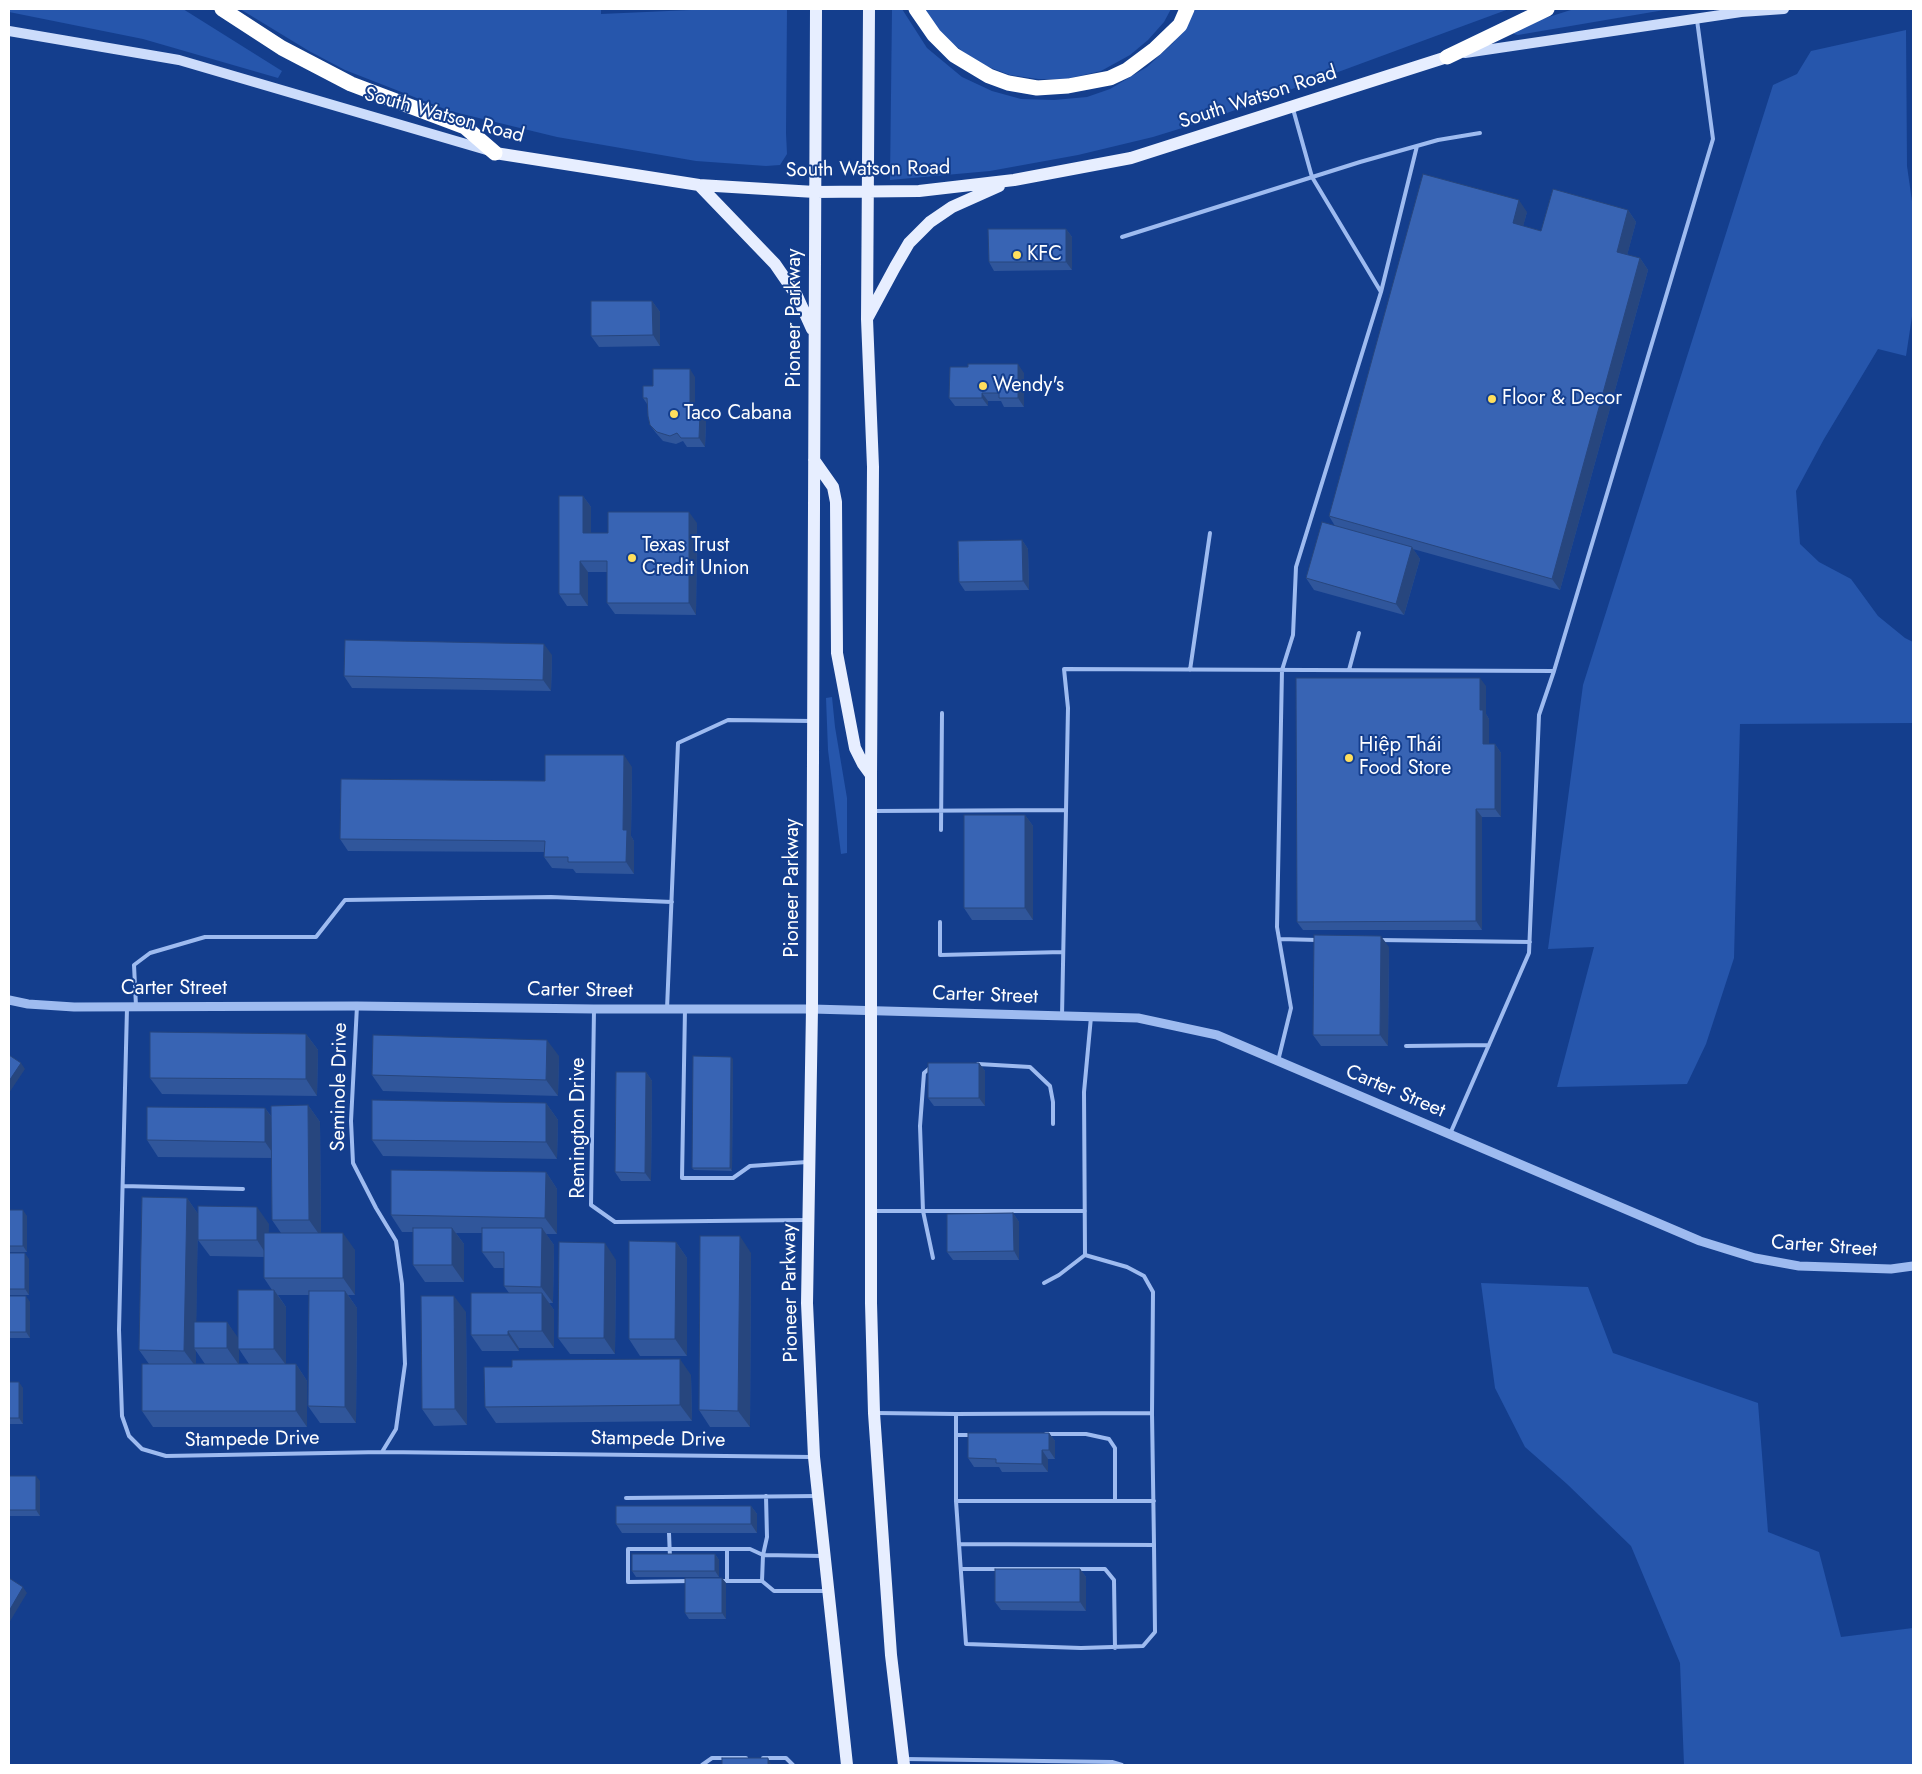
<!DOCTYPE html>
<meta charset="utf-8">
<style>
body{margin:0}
#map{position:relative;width:1922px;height:1774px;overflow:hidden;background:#143e8d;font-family:Jost,sans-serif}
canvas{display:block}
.frame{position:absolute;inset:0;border:10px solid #fff;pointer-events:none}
</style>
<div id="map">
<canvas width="1922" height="1774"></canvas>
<div class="frame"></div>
</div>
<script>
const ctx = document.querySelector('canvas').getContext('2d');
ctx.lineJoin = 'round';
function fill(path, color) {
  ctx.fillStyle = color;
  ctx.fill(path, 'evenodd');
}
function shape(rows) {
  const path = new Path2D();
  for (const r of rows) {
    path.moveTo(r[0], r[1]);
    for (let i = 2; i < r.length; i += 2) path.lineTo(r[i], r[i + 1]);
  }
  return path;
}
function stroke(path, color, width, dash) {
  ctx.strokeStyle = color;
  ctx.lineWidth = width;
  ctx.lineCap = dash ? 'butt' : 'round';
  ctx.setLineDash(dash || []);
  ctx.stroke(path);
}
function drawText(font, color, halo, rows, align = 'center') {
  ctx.font = font + ' Jost,sans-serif';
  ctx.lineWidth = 4;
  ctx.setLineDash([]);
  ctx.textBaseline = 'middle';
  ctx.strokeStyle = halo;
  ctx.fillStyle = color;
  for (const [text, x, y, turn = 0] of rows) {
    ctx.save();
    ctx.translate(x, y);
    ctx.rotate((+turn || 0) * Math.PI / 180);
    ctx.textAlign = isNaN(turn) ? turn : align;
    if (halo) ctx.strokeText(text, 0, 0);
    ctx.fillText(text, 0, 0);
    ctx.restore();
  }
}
fill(shape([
 [9,9,183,9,282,71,278,78,143,39,9,12],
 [240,9,601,9,601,14,713,9,787,9,786,133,787,154,780,165,766,166,696,161,557,137,450,111,345,70,309,51],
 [892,9,902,9,927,48,962,77,992,91,1021,99,1054,100,1087,97,1110,89,1147,67,1173,43,1195,9,1509,9,1208,120,1153,137,1078,155,990,171,890,180],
 [924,9,1171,9,1164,22,1148,40,1130,55,1101,71,1066,79,1038,79,1010,75,978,63,944,37],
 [1574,9,1670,9,1518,35,1514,34,1514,29,1520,26],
 [1906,30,1907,166,1913,208,1913,310,1906,356,1878,349,1824,439,1796,491,1800,544,1819,562,1851,579,1878,616,1905,638,1913,642,1913,723,1740,724,1734,958,1706,1044,1687,1084,1557,1087,1594,947,1548,949,1583,685,1773,85,1797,74,1811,51],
 [832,697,835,727,847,798,847,853,841,854,828,750,826,698],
 [1481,1283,1588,1287,1613,1353,1758,1403,1768,1532,1819,1552,1841,1637,1913,1628,1913,1765,1684,1765,1680,1663,1631,1546,1567,1484,1525,1447,1495,1388]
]), '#2656ac');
stroke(shape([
 [1293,109,1312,177,1381,292],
 [1122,237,1360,162,1438,140,1480,133],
 [1190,670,1210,533],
 [1349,670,1359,633],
 [873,811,1066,810],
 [941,830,942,713],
 [940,922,940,955,1063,952],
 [1280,939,1317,940],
 [1379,940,1530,942],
 [136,1006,134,965,150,953,205,937,316,937,345,900,551,897,672,902],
 [357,1006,351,1121,353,1163,376,1208,396,1241,402,1284,405,1364,396,1429,382,1452],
 [127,1008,119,1330,122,1416,129,1436,142,1449,166,1456,382,1452,811,1457],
 [667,1009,678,743,728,720,812,721],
 [685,1009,682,1178,733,1178,750,1166,807,1162],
 [594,1010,591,1205,615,1222,806,1220],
 [1062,1016,1068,708,1064,669,1554,671],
 [1406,1046,1489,1045],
 [1278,1061,1291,1008,1277,927,1282,670,1293,635,1296,567,1381,292,1417,146],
 [978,1064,1030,1067,1050,1086,1053,1102,1053,1124],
 [931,1067,924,1073,920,1126,923,1211,933,1258],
 [1450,1134,1529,953,1539,715,1554,671,1713,139,1697,20],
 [123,1186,243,1189],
 [873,1211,1085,1211],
 [1085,1255,1127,1267,1144,1276,1153,1292,1152,1413],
 [1044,1283,1059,1275,1085,1255,1084,1092,1091,1017],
 [877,1413,956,1414,1152,1413,1154,1545,959,1544,956,1501,956,1414],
 [1046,1434,1086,1434,1109,1439,1115,1448,1115,1501],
 [956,1435,971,1435],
 [626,1498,816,1496],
 [956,1501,1154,1501],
 [669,1533,670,1558],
 [959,1544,966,1644,1081,1648,1143,1646,1155,1632,1154,1545],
 [727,1549,727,1581],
 [962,1569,1105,1569,1114,1580,1115,1648],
 [690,1581,628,1582,628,1549,750,1549,763,1555,822,1556],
 [720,1581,762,1581,763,1555,767,1537,766,1496],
 [762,1581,774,1591,826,1591],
 [763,1758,786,1758,793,1765],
 [905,1759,1112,1762,1122,1765],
 [702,1765,712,1758,746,1758]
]), '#9ebbf0', 4);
stroke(shape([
 [9,1000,28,1004,74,1007,357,1006,594,1009,812,1009,1138,1018,1217,1035,1700,1241,1755,1258,1799,1266,1891,1269,1913,1266]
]), '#9ebbf0', 9);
stroke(shape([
 [9,31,179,60,490,151],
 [1465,53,1741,12,1784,9]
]), '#ccdcfb', 10);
stroke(shape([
 [816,9,812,1009,807,1303,814,1457,847,1765],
 [869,9,867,319,873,467,871,775,871,1303,874,1413,891,1655,904,1765],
 [495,153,699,185,815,192,919,191,1014,180,1131,158,1447,57],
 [699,185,775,264,797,296,812,329],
 [868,317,895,267,909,243,930,222,952,207,999,186],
 [814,460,833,487,836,502,837,653,855,748,863,764,871,775]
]), '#e7eeff', 12);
stroke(shape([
 [222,9,282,48,351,84,465,127,495,153],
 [916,9,934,35,954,55,989,76,1008,83,1037,88,1068,86,1110,78,1127,70,1155,49,1180,25,1187,9],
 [1447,57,1547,9]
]), '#fff', 15);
fill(shape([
 [1628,210,1636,222,1627,255,1640,258,1648,270,1560,590,1413,549,1420,559,1404,615,1314,590,1306,578,1335,526,1329,516,1527,212,1523,226,1541,231],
 [1066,229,1072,237,1072,270,994,271,989,262],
 [652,301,660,312,660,346,599,347,591,336],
 [1024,373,1024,407,1004,407,1001,401,988,401,988,406,955,406,949,398],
 [695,377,695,413,700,413,706,421,705,447,687,447,683,441,676,444,663,441,656,433,650,425,647,404,643,398,653,386],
 [583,496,591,507,591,533,608,533,697,523,696,615,615,614,607,603,607,572,588,572,588,606,567,606,559,594],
 [1022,540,1028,549,1029,590,965,591,959,582],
 [552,655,551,691,352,688,344,676],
 [1486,686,1486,714,1489,719,1489,744,1495,744,1501,753,1501,817,1482,817,1482,930,1303,930,1297,922],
 [632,767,631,836,634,841,634,874,576,873,573,869,552,868,544,857,544,852,348,851,340,839,545,781],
 [1025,815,1033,826,1033,920,972,920,964,908],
 [1389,947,1388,1046,1321,1046,1313,1035],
 [306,1034,318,1050,317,1096,162,1094,150,1078],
 [559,1056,558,1096,383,1091,372,1075],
 [733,1059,732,1171,694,1170,692,1168],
 [979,1063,985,1071,985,1106,934,1106,928,1098],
 [646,1072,652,1081,651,1181,621,1181,615,1172],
 [546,1103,558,1120,557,1159,383,1156,372,1140],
 [308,1105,320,1122,321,1233,355,1250,355,1295,348,1295,357,1308,356,1423,320,1423,308,1406,309,1295,278,1295,286,1307,286,1364,296,1364,307,1381,307,1427,153,1427,142,1411,149,1364,139,1350,187,1198,198,1214,196,1322,227,1322,238,1339,272,1290,264,1278,264,1257,210,1256,198,1240,269,1224,268,1233,281,1233,272,1220,271,1158,158,1157,147,1140,265,1108,271,1116],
 [239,1349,249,1364,239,1364],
 [196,1351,205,1364,196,1364],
 [546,1172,557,1189,557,1234,546,1234,554,1245,553,1303,549,1303,554,1310,554,1348,519,1348,519,1351,482,1351,471,1335,509,1293,504,1286,504,1268,494,1268,482,1252,482,1233,456,1233,464,1244,464,1282,425,1282,413,1265,413,1232,402,1232,391,1215],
 [9,1210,27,1216,27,1252,9,1252],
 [1013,1213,1019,1222,1019,1260,953,1260,947,1252],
 [676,1242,687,1258,687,1356,640,1356,629,1339],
 [9,1253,29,1259,29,1295,9,1295],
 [751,1253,750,1427,710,1427,699,1410],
 [616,1260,615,1354,570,1354,558,1338],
 [9,1296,30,1302,30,1338,9,1338],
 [466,1312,467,1425,434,1426,422,1409],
 [691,1375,692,1421,496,1423,485,1407],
 [9,1382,23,1388,23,1424,9,1424],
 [1049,1433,1055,1441,1055,1459,1048,1459,1048,1472,1002,1472,999,1467,974,1467,968,1458],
 [9,1476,40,1481,40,1516,9,1516],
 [751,1506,757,1514,757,1533,622,1533,616,1524],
 [715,1554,719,1560,719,1577,636,1577,632,1571],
 [1080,1569,1086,1577,1086,1611,1001,1610,995,1602],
 [722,1578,726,1583,726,1619,689,1619,685,1613]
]), '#30569b');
fill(shape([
 [1519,200,1527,212,1521,234,1513,223],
 [1628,210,1636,222,1625,263,1617,252],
 [1066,229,1072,237,1072,270,1066,262],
 [1640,258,1648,270,1560,590,1552,579],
 [652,301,660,312,660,346,653,335],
 [1018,364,1024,373,1024,407,1018,398],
 [690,369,695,377,695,421,690,413],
 [982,393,988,401,988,406,982,398],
 [700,413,706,421,705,447,699,438],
 [583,496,591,507,591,544,583,533],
 [689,512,697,523,696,615,689,603],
 [1022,540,1028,549,1029,590,1023,581],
 [1412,547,1420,559,1404,615,1396,604],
 [580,561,588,572,588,606,580,594],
 [544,644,552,655,551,691,543,680],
 [1480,678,1486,686,1486,714,1489,719,1489,753,1483,744,1480,710],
 [1495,744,1501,753,1501,817,1495,809],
 [624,755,632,767,631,836,634,841,634,874,626,862,623,830],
 [1476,809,1482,817,1482,930,1476,921],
 [1025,815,1033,826,1033,920,1025,908],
 [1381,936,1389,947,1388,1046,1380,1035],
 [306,1034,318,1050,317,1096,306,1079],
 [547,1040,559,1056,558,1096,546,1080],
 [731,1057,733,1059,732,1171,730,1168],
 [21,1063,25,1069,9,1093,9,1081],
 [979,1063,985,1071,985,1106,979,1098],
 [646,1072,652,1081,651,1181,645,1173],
 [546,1103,558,1120,557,1159,546,1142],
 [308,1105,320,1122,321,1237,309,1220],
 [265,1108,277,1125,277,1159,265,1142],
 [546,1172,557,1189,557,1234,545,1218],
 [187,1198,198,1214,196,1348,194,1348,196,1351,196,1367,184,1351],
 [257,1207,269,1224,268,1257,257,1240],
 [23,1210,27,1216,27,1252,23,1246],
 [1013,1213,1019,1222,1019,1260,1014,1251],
 [452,1228,464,1244,464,1282,452,1265],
 [542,1228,554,1245,553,1303,541,1287],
 [343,1233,355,1250,355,1295,343,1278],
 [740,1236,751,1253,750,1427,738,1411],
 [676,1242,687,1258,687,1356,675,1339],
 [605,1243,616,1260,615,1354,604,1338],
 [25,1253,29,1259,29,1295,25,1289],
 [274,1290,286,1307,286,1365,274,1349],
 [345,1291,357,1308,356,1423,345,1407],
 [542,1293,554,1310,554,1348,542,1331],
 [26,1296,30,1302,30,1338,26,1332],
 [454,1296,466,1312,467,1425,455,1409],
 [227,1322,239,1339,239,1365,227,1348],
 [508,1331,519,1348,519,1351,508,1335],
 [680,1359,691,1375,692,1421,680,1405],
 [296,1364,307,1381,307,1427,296,1411],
 [19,1382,23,1388,23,1424,19,1418],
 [1049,1433,1055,1441,1055,1459,1049,1450],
 [1042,1450,1048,1459,1048,1472,1042,1464],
 [36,1476,40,1481,40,1516,36,1510],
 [751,1506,757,1514,757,1533,751,1524],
 [715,1554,719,1560,719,1577,715,1571],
 [1080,1569,1086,1577,1086,1611,1080,1602],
 [722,1578,726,1583,726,1619,722,1613],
 [23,1587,27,1593,9,1623,9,1611],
 [768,1758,771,1764,772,1765,768,1765]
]), '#27467e');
const building = shape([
 [1423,174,1519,200,1513,223,1541,231,1553,189,1628,210,1617,252,1640,258,1552,579,1329,516,1423,174],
 [988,229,1066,229,1066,262,989,262,988,229],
 [591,301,652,301,653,335,591,336,591,301],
 [968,364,1018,364,1018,398,999,398,999,393,982,393,982,398,949,398,950,367,968,367,968,364],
 [653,369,690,369,690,413,700,413,699,438,681,438,677,433,670,436,657,432,650,425,648,416,647,398,643,398,643,386,653,386,653,369],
 [559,496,583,496,583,533,608,533,608,512,689,512,689,603,607,603,607,561,580,561,580,594,559,594,559,496],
 [1322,522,1412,547,1396,604,1306,578,1322,522],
 [1022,540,1023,581,959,582,958,541,1022,540],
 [345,640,544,644,543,680,344,676,345,640],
 [1296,678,1480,678,1480,710,1483,710,1483,744,1495,744,1495,809,1476,809,1476,921,1297,922,1296,678],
 [545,755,624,755,623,830,627,830,626,862,568,862,568,857,544,857,545,841,340,839,341,779,545,781,545,755],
 [964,815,1025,815,1025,908,964,908,964,815],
 [1314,935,1381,936,1380,1035,1313,1035,1314,935],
 [150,1032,306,1034,306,1079,150,1078,150,1032],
 [373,1035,547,1040,546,1080,372,1075,373,1035],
 [9,1055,21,1063,9,1081,9,1055],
 [693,1056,731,1057,730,1168,692,1168,693,1056],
 [928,1063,979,1063,979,1098,928,1098,928,1063],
 [616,1072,646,1072,645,1173,615,1172,616,1072],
 [372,1100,546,1103,546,1142,372,1140,372,1100],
 [308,1105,309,1220,272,1220,271,1106,308,1105],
 [147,1107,265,1108,265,1142,147,1140,147,1107],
 [391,1170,546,1172,545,1218,391,1215,391,1170],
 [142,1197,187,1198,184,1351,139,1350,142,1197],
 [198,1206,257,1207,257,1240,198,1240,198,1206],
 [9,1210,23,1210,23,1246,9,1246,9,1210],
 [1013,1213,1014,1251,947,1252,947,1214,1013,1213],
 [413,1228,452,1228,452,1265,413,1265,413,1228],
 [482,1228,542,1228,541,1287,504,1286,504,1252,482,1252,482,1228],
 [264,1233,343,1233,343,1278,264,1278,264,1233],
 [700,1236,740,1236,738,1411,699,1410,700,1236],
 [629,1241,676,1242,675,1339,629,1339,629,1241],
 [559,1242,605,1243,604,1338,558,1338,559,1242],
 [9,1253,25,1253,25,1289,9,1289,9,1253],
 [238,1290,274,1290,274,1349,238,1349,238,1290],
 [309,1291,345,1291,345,1407,308,1406,309,1291],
 [471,1293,542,1293,542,1331,508,1331,508,1335,471,1335,471,1293],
 [9,1296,26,1296,26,1332,9,1332,9,1296],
 [421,1296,454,1296,455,1409,422,1409,421,1296],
 [194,1322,227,1322,227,1348,194,1348,194,1322],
 [680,1359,680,1405,485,1407,484,1367,512,1367,512,1360,680,1359],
 [142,1364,296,1364,296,1411,142,1411,142,1364],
 [9,1382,19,1382,19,1418,9,1418,9,1382],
 [968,1433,1049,1433,1049,1450,1042,1450,1042,1464,996,1463,996,1459,968,1458,968,1433],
 [9,1476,36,1476,36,1510,9,1510,9,1476],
 [616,1506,751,1506,751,1524,616,1524,616,1506],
 [632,1554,715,1554,715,1571,632,1571,632,1554],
 [995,1569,1080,1569,1080,1602,995,1602,995,1569],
 [9,1578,23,1587,9,1611,9,1578],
 [685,1578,722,1578,722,1613,685,1613,685,1578],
 [722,1758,768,1758,768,1765,722,1765,722,1758]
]);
fill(building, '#3864b4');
stroke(building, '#27467e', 1);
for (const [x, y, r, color] of [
 [1017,255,5,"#ffdf5d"],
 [983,386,5,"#ffdf5d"],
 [1492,399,5,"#ffdf5d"],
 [674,414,5,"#ffdf5d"],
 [632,558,5,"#ffdf5d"],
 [1349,758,5,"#ffdf5d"]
]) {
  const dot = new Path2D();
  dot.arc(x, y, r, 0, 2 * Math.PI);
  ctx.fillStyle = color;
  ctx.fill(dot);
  stroke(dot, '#143e8d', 2);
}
drawText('20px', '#fff', '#143e8d', [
 ["South Watson Road",1258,98,-18],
 ["South Watson Road",444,116,15],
 ["South Watson Road",868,170,-1],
 ["Pioneer Parkway",795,318,-90],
 ["Pioneer Parkway",793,888,-90],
 ["Carter Street",174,989],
 ["Carter Street",580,991,1],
 ["Carter Street",985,996,2],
 ["Seminole Drive",340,1087,-89],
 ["Carter Street",1395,1092,23],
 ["Remington Drive",579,1128,-90],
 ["Carter Street",1824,1247,4],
 ["Pioneer Parkway",791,1293,-91],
 ["Stampede Drive",252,1440,-1],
 ["Stampede Drive",658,1440,1]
]);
drawText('20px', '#fff', '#143e8d', [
 ["KFC",1027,255],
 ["Wendy's",993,386],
 ["Floor & Decor",1502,399],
 ["Taco Cabana",684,414],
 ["Texas Trust",642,546],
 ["Credit Union",642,569],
 ["Hiệp Thái",1359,746],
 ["Food Store",1359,769]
], 'left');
</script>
